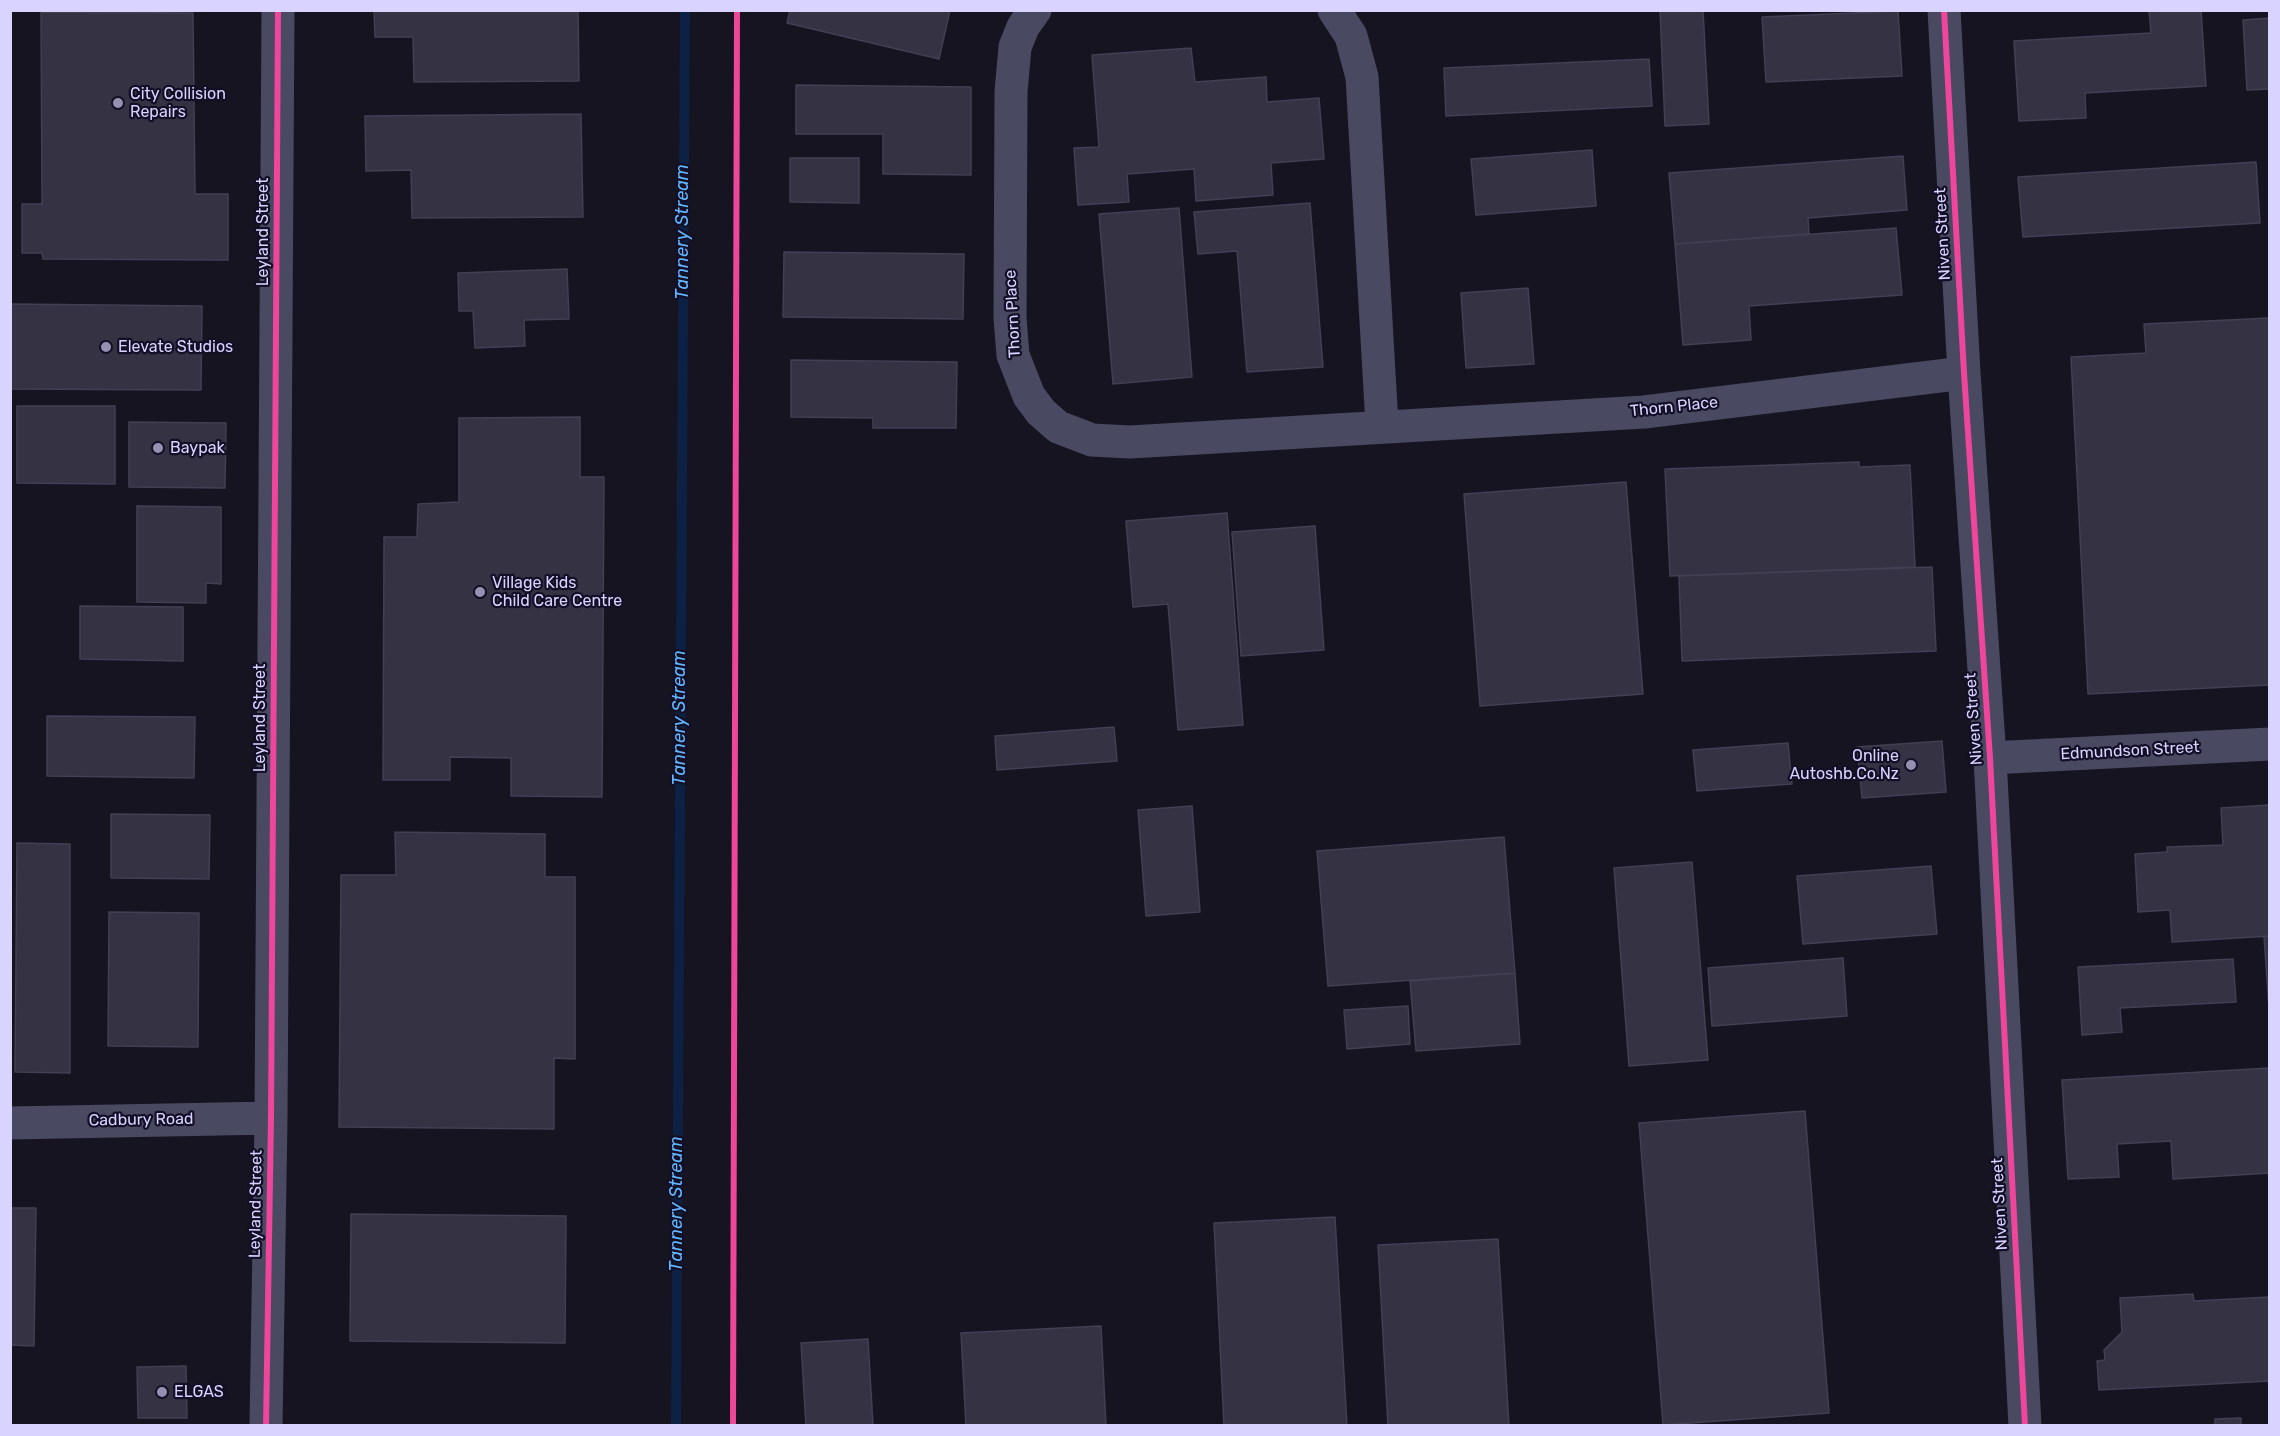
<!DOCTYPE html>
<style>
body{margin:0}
#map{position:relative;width:2280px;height:1436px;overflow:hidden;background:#161421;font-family:Rubik,sans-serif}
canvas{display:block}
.frame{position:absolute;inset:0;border:12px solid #d9d4ff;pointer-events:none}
</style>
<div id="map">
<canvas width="2280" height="1436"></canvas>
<div class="frame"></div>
</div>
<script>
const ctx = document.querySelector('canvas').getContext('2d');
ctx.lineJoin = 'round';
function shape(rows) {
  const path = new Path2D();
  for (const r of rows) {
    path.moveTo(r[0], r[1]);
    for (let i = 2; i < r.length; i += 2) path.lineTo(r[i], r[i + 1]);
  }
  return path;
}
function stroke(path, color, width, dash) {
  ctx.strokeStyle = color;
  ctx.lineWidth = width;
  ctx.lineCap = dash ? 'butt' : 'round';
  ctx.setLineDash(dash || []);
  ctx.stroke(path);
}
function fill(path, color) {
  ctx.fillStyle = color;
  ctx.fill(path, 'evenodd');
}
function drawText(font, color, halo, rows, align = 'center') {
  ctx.font = font + ' Rubik,sans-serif';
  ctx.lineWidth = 4.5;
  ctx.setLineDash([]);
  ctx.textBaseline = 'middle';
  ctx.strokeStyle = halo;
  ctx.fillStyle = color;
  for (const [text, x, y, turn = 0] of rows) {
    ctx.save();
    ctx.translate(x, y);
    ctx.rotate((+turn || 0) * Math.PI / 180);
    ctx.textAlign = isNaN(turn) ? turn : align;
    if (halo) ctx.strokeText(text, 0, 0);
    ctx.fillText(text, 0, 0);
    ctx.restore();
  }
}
stroke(shape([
 [676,1426,685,10]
]), '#0d2144', 10);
const building = shape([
 [374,10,578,10,579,81,414,82,413,37,375,37,374,10],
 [790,10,950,10,939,59,787,23,790,10],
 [1660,10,1703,10,1709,124,1665,126,1660,10],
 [2149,10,2201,10,2206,86,2085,93,2086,118,2019,121,2014,41,2151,33,2149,10],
 [1898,11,1902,76,1766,82,1762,17,1898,11],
 [41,12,193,13,195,194,228,194,228,260,43,259,42,253,22,253,22,204,42,204,41,12],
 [2270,18,2270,89,2247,90,2243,20,2270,18],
 [1191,48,1195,82,1266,77,1267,102,1319,98,1324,159,1271,163,1273,195,1196,201,1194,169,1127,174,1129,202,1078,205,1074,148,1099,147,1092,55,1191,48],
 [1649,59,1652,106,1446,116,1444,68,1649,59],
 [796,85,971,87,971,175,883,174,883,134,796,134,796,85],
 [581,114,583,217,412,218,411,170,366,171,365,116,581,114],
 [1592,150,1596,206,1476,215,1471,159,1592,150],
 [1903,156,1907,210,1808,218,1809,234,1675,244,1669,173,1903,156],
 [790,158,859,158,859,203,790,202,790,158],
 [2256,162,2260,223,2023,237,2018,177,2256,162],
 [1310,203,1323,367,1247,372,1237,251,1198,254,1194,212,1310,203],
 [1179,208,1192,377,1113,384,1099,214,1179,208],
 [1896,228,1902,295,1749,306,1751,340,1683,345,1675,244,1896,228],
 [784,252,964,254,963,319,783,317,784,252],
 [567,269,569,319,524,320,525,346,475,348,473,311,459,311,458,273,567,269],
 [1528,288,1534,364,1466,368,1461,293,1528,288],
 [10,304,202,306,201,390,10,389,10,304],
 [2270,318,2270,685,2088,694,2071,357,2146,353,2144,324,2270,318],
 [791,360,957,362,956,428,873,428,873,418,791,417,791,360],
 [17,406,115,406,115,484,17,483,17,406],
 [580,417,580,477,604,477,602,797,511,796,511,758,450,757,450,780,383,780,384,537,417,537,418,504,459,502,459,418,580,417],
 [129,422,226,423,225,488,129,487,129,422],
 [1859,462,1859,467,1910,465,1915,567,1670,576,1665,469,1859,462],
 [1626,482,1643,694,1480,706,1464,494,1626,482],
 [137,506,221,507,221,584,206,583,206,603,137,602,137,506],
 [1227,513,1243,725,1178,730,1168,604,1133,607,1126,521,1227,513],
 [1315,526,1324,650,1241,656,1232,532,1315,526],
 [1932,567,1936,651,1682,661,1679,576,1932,567],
 [80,606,183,607,183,661,80,659,80,606],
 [47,716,195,717,194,778,47,776,47,716],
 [1114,727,1117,761,997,770,995,736,1114,727],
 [1942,741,1946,792,1862,798,1857,747,1942,741],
 [1788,743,1792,784,1697,791,1693,750,1788,743],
 [2270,805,2270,936,2172,942,2170,910,2138,912,2135,854,2167,852,2167,847,2223,845,2221,808,2270,805],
 [1192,806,1200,912,1146,916,1138,810,1192,806],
 [111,814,210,815,209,879,111,878,111,814],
 [395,832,545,834,545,877,575,877,575,1059,554,1058,554,1129,339,1127,341,875,396,875,395,832],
 [1504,837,1515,973,1328,986,1317,851,1504,837],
 [17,843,70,844,70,1073,15,1072,17,843],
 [1692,862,1708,1060,1629,1066,1614,868,1692,862],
 [1931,866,1937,934,1803,944,1797,876,1931,866],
 [109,912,199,913,198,1047,108,1046,109,912],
 [2264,936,2270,936,2270,1023,2264,936],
 [1843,958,1847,1016,1712,1026,1708,968,1843,958],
 [2233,959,2236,1002,2120,1008,2122,1032,2082,1035,2078,967,2233,959],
 [1515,973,1520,1044,1416,1051,1410,981,1515,973],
 [1408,1006,1410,1044,1347,1049,1344,1010,1408,1006],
 [2270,1068,2270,1173,2173,1179,2171,1141,2117,1144,2119,1177,2068,1179,2062,1080,2270,1068],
 [1805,1111,1829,1413,1663,1425,1639,1123,1805,1111],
 [10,1208,36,1208,34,1346,10,1345,10,1208],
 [351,1214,566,1216,565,1343,350,1341,351,1214],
 [1335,1217,1347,1426,1224,1426,1214,1223,1335,1217],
 [1498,1239,1509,1426,1388,1426,1378,1245,1498,1239],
 [2193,1294,2194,1301,2270,1297,2270,1381,2099,1390,2097,1361,2105,1360,2104,1350,2122,1332,2120,1298,2193,1294],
 [1101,1326,1106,1426,966,1426,961,1333,1101,1326],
 [868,1339,873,1426,806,1426,801,1343,868,1339],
 [186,1366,187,1418,138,1418,137,1367,186,1366],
 [2241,1418,2241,1426,2215,1426,2215,1419,2241,1418]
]);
fill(building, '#343243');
stroke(building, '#433f54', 1.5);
stroke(shape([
 [1035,10,1023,27,1015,47,1011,92,1010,318,1013,355,1029,396,1041,412,1058,427,1092,440,1130,442,1644,412,1964,373],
 [1334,10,1351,36,1362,77,1382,425],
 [1944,10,1964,373,1990,758,2025,1426],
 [1990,758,2270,744],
 [10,1123,271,1118],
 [266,1426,271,1118,278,10]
]), '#4a4962', 33);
stroke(shape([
 [1944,10,1964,373,1990,758,2025,1426],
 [266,1426,271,1118,278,10],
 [733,1426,737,10]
]), '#ed469a', 6);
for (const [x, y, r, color] of [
 [118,103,6,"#9591b1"],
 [106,347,6,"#9591b1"],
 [158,448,6,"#9591b1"],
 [480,592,6,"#9591b1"],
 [1911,765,6,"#9591b1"],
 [162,1392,6,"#9591b1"]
]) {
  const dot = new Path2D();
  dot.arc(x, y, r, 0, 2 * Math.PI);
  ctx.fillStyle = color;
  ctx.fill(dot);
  stroke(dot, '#130f26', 2);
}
drawText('16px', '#d9d4ff', '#130f26', [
 ["City Collision",130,94],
 ["Repairs",130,112],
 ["Elevate Studios",118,347],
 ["Baypak",170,448],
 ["Village Kids",492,583],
 ["Child Care Centre",492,601],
 ["Online",1899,756,"right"],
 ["Autoshb.Co.Nz",1899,774,"right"],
 ["ELGAS",174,1392]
], 'left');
drawText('16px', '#d9d4ff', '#130f26', [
 ["Leyland Street",263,232,-90],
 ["Niven Street",1943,234,-93],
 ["Thorn Place",1013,314,-93],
 ["Thorn Place",1674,407,-6],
 ["Leyland Street",260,718,-90],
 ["Niven Street",1974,719,-94],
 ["Edmundson Street",2130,751,-3],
 ["Cadbury Road",141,1120,-1],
 ["Leyland Street",256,1204,-89],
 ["Niven Street",2000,1204,-93]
]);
drawText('italic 18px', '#62b6ff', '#130f26', [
 ["Tannery Stream",683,232,-90],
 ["Tannery Stream",680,718,-90],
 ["Tannery Stream",677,1204,-90]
]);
</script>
